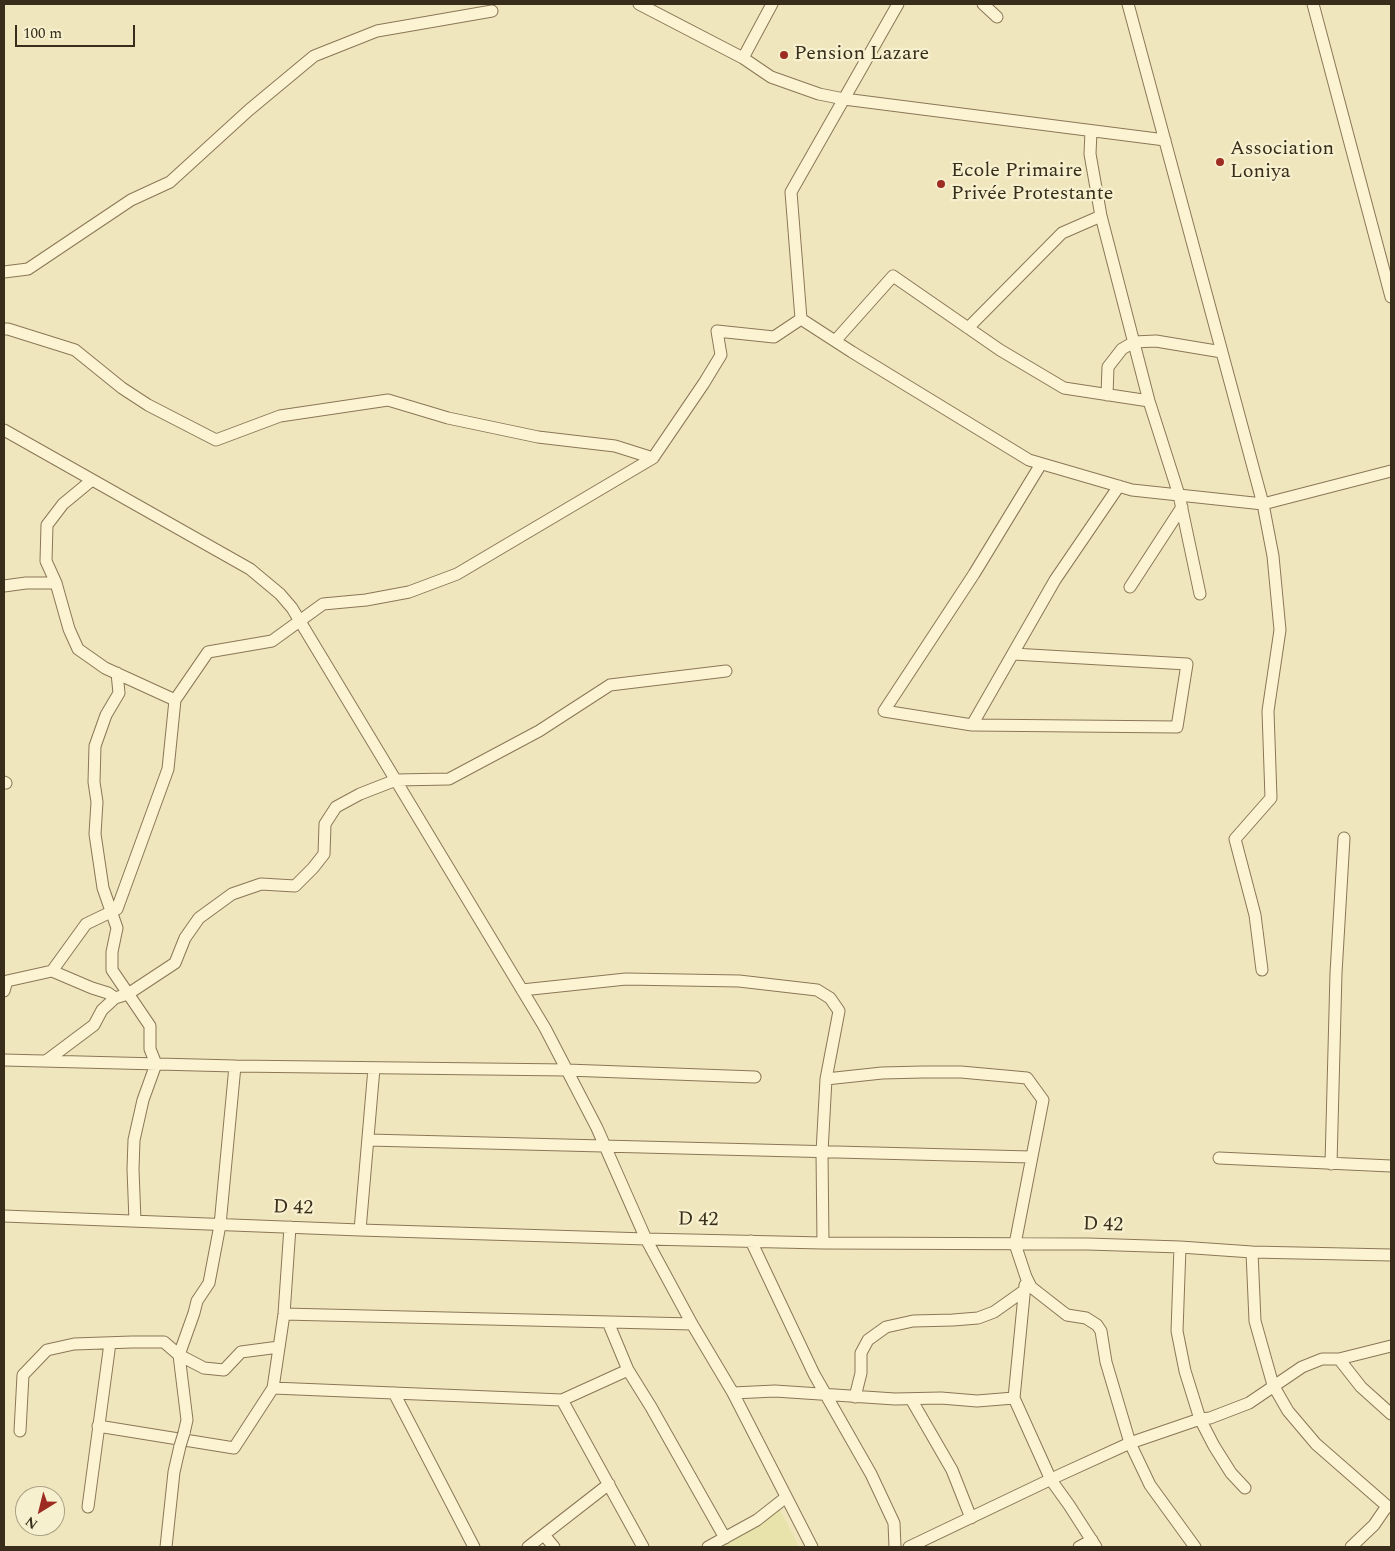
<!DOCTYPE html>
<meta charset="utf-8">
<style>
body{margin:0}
#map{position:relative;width:1395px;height:1551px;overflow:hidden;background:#f0e6be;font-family:Spectral,serif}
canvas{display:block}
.frame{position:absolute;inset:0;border:5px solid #382c1b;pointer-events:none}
.north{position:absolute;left:15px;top:1486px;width:50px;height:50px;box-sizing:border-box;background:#f7f0ce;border:1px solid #aba286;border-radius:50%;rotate:216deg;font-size:14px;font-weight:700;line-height:20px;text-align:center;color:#382c1b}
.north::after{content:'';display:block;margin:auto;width:18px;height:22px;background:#9d2d22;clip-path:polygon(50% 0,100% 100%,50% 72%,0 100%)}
.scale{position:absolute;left:15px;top:25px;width:120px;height:22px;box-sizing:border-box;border:2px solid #382c1b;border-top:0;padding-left:6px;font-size:15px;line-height:18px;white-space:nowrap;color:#382c1b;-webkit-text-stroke:4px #f7f0ce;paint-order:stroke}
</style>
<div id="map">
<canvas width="1395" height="1551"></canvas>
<div class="frame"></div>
<div class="north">N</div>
<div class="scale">100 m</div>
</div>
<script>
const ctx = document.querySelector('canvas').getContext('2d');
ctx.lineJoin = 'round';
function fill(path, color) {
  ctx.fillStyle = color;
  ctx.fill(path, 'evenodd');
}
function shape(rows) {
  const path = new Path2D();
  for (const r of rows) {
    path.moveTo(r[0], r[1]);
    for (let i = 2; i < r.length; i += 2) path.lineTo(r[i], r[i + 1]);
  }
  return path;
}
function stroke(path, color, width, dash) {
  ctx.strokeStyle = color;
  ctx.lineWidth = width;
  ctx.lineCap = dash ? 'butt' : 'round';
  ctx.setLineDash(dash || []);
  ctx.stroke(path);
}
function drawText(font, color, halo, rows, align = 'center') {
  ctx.font = font + ' Spectral,serif';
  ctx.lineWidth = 4.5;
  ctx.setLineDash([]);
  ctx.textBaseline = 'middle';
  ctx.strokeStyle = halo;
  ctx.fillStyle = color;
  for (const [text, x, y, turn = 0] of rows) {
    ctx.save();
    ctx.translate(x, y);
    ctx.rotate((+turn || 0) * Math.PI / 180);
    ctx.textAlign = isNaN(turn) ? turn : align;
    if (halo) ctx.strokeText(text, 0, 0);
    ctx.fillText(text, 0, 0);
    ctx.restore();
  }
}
fill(shape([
 [779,1508,799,1547,719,1547]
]), '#e7e3ab');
const minor = shape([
 [639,4,743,58,771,77,819,94,844,99,1165,140],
 [898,4,791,192,801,319,852,352,1029,460,1132,490,1263,504,1391,471],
 [983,4,997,17],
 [1128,4,1263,504,1273,556,1280,630,1268,711,1271,798,1235,839,1255,915,1262,970],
 [1313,4,1391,297],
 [743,58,772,4],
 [1091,131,1090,154,1101,216,1149,401,1179,495,1200,594],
 [4,272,28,269,131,200,170,182,249,110,314,56,377,31,492,11],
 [968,328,1062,233,1101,216],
 [4,329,8,329,75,350,122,388,148,405,216,440,280,416,388,400,448,418,538,437,615,446,653,458],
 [835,341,893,276,1000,350,1064,388,1149,401],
 [1107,395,1108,367,1122,349,1134,342,1156,341,1222,352],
 [4,430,250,569,280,594,292,608,545,1028,597,1128,646,1239,692,1324,733,1393,812,1547],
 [92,480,63,504,47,525,46,561,56,583,69,629,78,649,105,668,175,700],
 [4,586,26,583,56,583],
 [1130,587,1182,507],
 [1013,654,1187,664,1177,727,972,725,884,711,974,574,1041,464],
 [117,673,119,693,106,715,95,746,94,782,97,802,95,834,103,888,117,928,112,952,112,970,150,1026,150,1049,156,1064,143,1100,134,1140,133,1169,135,1221],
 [972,725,1055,580,1119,486],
 [4,782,6,783],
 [52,971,92,988,108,993,115,998],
 [522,990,626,979,739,981,817,990,830,998,839,1011,826,1079,822,1152,823,1243],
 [4,991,7,981,52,971,86,924,117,909,168,769,175,700,208,652,272,641,323,604,366,600,409,592,457,574,653,458,704,383,721,355,717,331,774,337,801,319],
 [4,1060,235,1066,567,1070,755,1077],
 [46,1061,94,1025,102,1010,115,998,128,994,175,963,185,938,199,918,232,894,261,884,295,886,313,868,324,854,325,824,336,807,360,794,396,780,449,779,539,731,610,685,726,671],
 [826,1079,882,1073,923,1072,961,1072,1027,1078,1043,1100,1015,1244,1026,1277,1031,1287,1063,1312,1067,1315,1086,1318,1097,1325,1101,1331,1106,1362,1130,1443,1150,1485,1195,1547],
 [369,1140,1031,1157],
 [1219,1158,1391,1166],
 [1331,1164,1336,973,1344,838],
 [4,1216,360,1230,646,1239,823,1243,1088,1244,1180,1247,1252,1252,1391,1255],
 [360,1230,374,1068],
 [751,1241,814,1374,871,1474,894,1523,895,1547],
 [1180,1247,1177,1331,1185,1371,1200,1419,1214,1446,1231,1473,1245,1488],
 [1252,1252,1255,1321,1273,1385,1288,1411,1316,1444,1387,1506,1391,1507],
 [284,1314,692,1324],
 [608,1322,628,1370],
 [1339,1359,1361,1387,1391,1414],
 [273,1388,562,1400,628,1370,651,1407,725,1538],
 [394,1393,474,1547],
 [733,1393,775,1391,895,1399,941,1398,977,1401,1014,1398,1051,1480,1069,1505,1096,1547],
 [855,1397,861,1373,861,1353,868,1340,886,1327,913,1321,953,1320,978,1318,994,1312,1025,1290],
 [1014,1398,1025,1285],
 [911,1399,952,1470,971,1518],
 [562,1400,643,1547],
 [98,1426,234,1448,273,1388,284,1314,290,1227],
 [20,1431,23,1375,47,1350,74,1344,132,1342,164,1342,179,1355,204,1368,224,1370,241,1352,279,1347],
 [184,1433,187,1420,179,1355,194,1313,197,1301,209,1283,220,1225,235,1066],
 [88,1507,110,1343],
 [544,1535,554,1547],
 [166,1547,174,1472,180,1446],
 [528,1547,609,1484],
 [708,1547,757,1520,785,1498],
 [909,1547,1062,1474,1130,1443,1200,1419,1210,1418,1249,1403,1302,1367,1322,1359,1339,1359,1391,1346],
 [1079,1547,1092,1540],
 [1351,1547,1374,1525,1387,1506]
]);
stroke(minor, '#8a7756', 13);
stroke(minor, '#fbf3d2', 11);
const minorBridge = shape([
 [180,1446,184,1433]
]);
stroke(minorBridge, '#8a7756', 13, []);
stroke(minorBridge, '#fbf3d2', 11);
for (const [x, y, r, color] of [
 [784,55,5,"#9d2d22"],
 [1220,162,5,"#9d2d22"],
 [941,184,5,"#9d2d22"]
]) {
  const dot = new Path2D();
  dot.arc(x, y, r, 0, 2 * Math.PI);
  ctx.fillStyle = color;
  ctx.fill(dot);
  stroke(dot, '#f7f0ce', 2);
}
drawText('20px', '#382c1b', '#f7f0ce', [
 ["Pension Lazare",794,55],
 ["Association",1230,150],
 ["Loniya",1230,173],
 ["Ecole Primaire",951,172],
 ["Privée Protestante",951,195]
], 'left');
drawText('20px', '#382c1b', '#f7f0ce', [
 ["D 42",293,1209,2],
 ["D 42",698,1221,1],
 ["D 42",1103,1226,2]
]);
</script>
